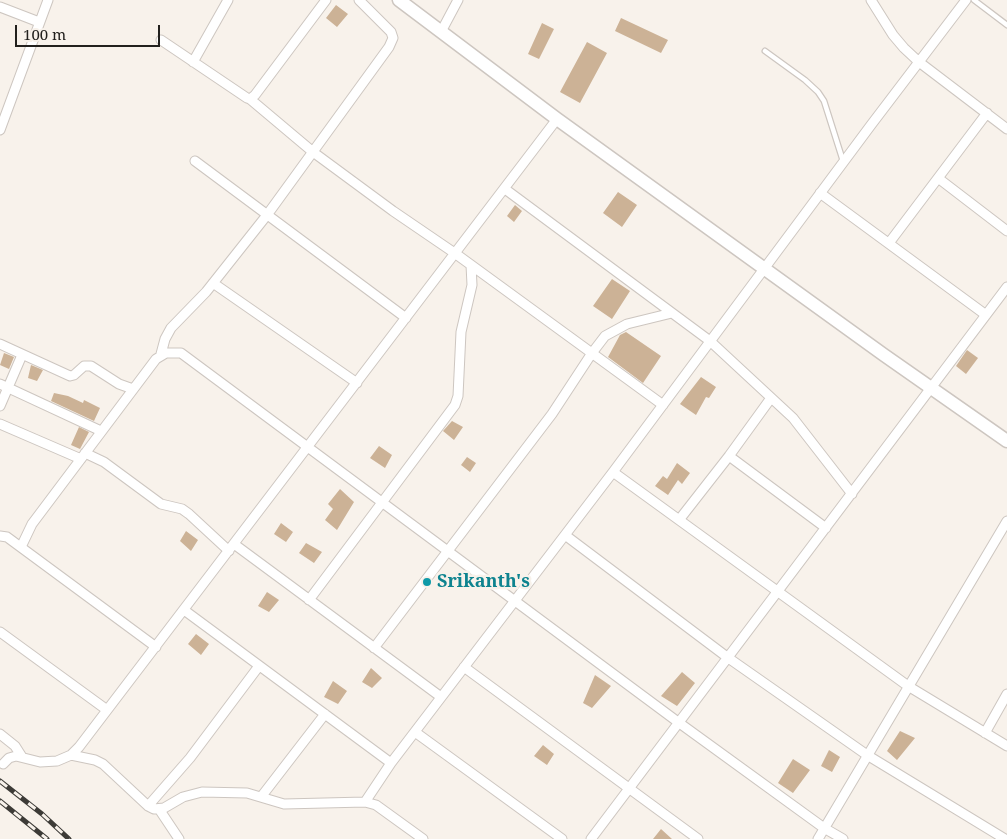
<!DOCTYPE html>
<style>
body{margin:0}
#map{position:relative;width:1007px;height:839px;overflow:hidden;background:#f8f2eb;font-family:"Noto Serif",serif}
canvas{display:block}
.scale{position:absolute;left:15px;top:25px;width:145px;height:22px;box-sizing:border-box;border:2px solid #22201d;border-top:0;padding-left:6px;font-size:15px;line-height:18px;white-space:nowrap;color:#22201d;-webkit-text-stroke:4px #f8f2eb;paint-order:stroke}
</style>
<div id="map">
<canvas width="1007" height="839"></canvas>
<div class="scale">100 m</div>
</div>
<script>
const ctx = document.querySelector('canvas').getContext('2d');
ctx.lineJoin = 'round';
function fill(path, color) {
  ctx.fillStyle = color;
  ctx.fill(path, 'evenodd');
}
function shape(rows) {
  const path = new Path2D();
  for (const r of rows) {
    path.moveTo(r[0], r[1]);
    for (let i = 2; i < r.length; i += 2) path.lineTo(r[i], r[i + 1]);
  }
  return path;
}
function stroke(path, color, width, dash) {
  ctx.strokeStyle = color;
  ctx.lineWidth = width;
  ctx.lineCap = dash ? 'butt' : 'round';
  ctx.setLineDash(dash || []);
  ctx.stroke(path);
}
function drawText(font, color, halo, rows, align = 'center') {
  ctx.font = font + ' "Noto Serif",serif';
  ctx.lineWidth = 5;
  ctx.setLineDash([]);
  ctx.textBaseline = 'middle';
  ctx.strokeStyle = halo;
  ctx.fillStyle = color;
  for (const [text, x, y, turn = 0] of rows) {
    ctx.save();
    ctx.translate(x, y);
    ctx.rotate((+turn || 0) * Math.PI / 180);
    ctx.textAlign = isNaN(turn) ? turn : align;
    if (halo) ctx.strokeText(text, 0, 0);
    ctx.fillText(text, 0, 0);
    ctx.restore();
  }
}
fill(shape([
 [336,5,348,14,337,27,326,18],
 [621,18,668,40,661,53,615,31],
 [542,23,554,29,539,59,528,54],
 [587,42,607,53,580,103,560,92],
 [618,192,637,205,622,227,603,213],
 [515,205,522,211,514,222,507,216],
 [612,279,630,291,612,319,593,306],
 [626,332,661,356,643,383,608,357,620,335],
 [967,350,978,358,966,374,956,366],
 [4,353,14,357,9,369,0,365],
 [31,365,43,370,37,381,28,378],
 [701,377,716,387,709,398,706,397,696,415,680,404],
 [54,393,68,396,83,403,84,400,100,408,94,421,51,401],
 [452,421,463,427,454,440,443,431],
 [79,427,89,432,80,449,71,445],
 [379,446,392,455,385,468,370,458],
 [467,457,476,463,470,472,461,465],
 [677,463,690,473,682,484,678,480,668,495,655,486,663,476,667,479],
 [340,489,354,502,337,530,325,520,333,509,328,504],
 [281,523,293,532,286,542,274,534],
 [186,531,198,540,191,551,180,541],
 [306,543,322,552,314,563,299,553],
 [267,592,279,600,269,612,258,606],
 [196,634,209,644,201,655,188,644],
 [371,668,382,678,372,688,362,682],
 [682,672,695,683,677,706,661,696],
 [595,675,611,686,592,708,583,703],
 [333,681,347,691,338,704,324,697],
 [900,731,915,738,897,760,887,751],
 [543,745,554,754,547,765,534,756],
 [829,750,840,757,832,772,821,766],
 [793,759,810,770,793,793,778,783],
 [661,829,672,839,653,839]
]), '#ccb296');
const service = shape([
 [974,0,1007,25],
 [765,51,805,80,818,92,824,101,843,161]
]);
const minor = shape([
 [871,0,893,35,904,48,919,62,1007,129],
 [0,7,39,22],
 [442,30,458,0],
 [161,40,247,98,250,99,255,95,326,0],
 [193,62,228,0],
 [250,99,313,152,393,211,456,254,663,405],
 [0,130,48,0],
 [195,161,406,318],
 [938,178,1007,231],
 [505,189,710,341,793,418,852,494],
 [820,193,986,315],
 [889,243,987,113],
 [213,283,357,383],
 [0,344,70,376,74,375,84,366,91,366,119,384,133,389],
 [161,354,165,339,171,328,206,292,267,215,389,47,393,38,391,32,359,0],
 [0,384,101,431],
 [0,406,22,355],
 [0,424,81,459],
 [85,453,104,462,161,504,182,509,189,514,229,551],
 [729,456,826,528],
 [613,472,908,686,1007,746],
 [679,520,729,456,771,398],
 [565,535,727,657,867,755,1005,839],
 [0,536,7,537,156,647],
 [234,544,441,697],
 [21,547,32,524,156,359,166,353,181,353,678,722,824,828,843,839],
 [309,600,455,405,458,396,461,332,472,285,471,265],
 [184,610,391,763],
 [0,632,107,710],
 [374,648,552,414,592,353,605,336,627,324,672,313],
 [464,667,698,839],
 [415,732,562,839],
 [985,733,1007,694],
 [0,734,15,746,22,757],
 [71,755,95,760,103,764,148,806,154,809,164,808,183,797,202,792,247,793,284,804,365,802,376,805,423,839],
 [3,764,9,758,16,756,40,762,57,761,71,755,79,747,557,119],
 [261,797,325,714],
 [365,802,391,763,613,472,871,125,966,0],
 [148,806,190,758,259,666],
 [159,809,179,839],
 [591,839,1007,287],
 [818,839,1007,521]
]);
const secondary = shape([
 [399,0,557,119,884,355,1007,441]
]);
stroke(service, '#cdc6c0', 7);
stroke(minor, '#cdc6c0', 11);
stroke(secondary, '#cdc6c0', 15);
stroke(service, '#fff', 4.5);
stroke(minor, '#fff', 9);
stroke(secondary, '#fff', 12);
const rail = shape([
 [0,781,42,814,69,839],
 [0,801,47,839]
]);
stroke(rail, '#3d3b37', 5);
stroke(rail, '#f8f2eb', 3, [9]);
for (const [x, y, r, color] of [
 [427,582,5,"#0f9aa8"]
]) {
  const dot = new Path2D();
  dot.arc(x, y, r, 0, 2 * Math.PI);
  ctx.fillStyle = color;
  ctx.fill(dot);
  stroke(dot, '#f8f2eb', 2);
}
drawText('bold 18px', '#0d838f', '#f8f2eb', [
 ["Srikanth's",437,582]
], 'left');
</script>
